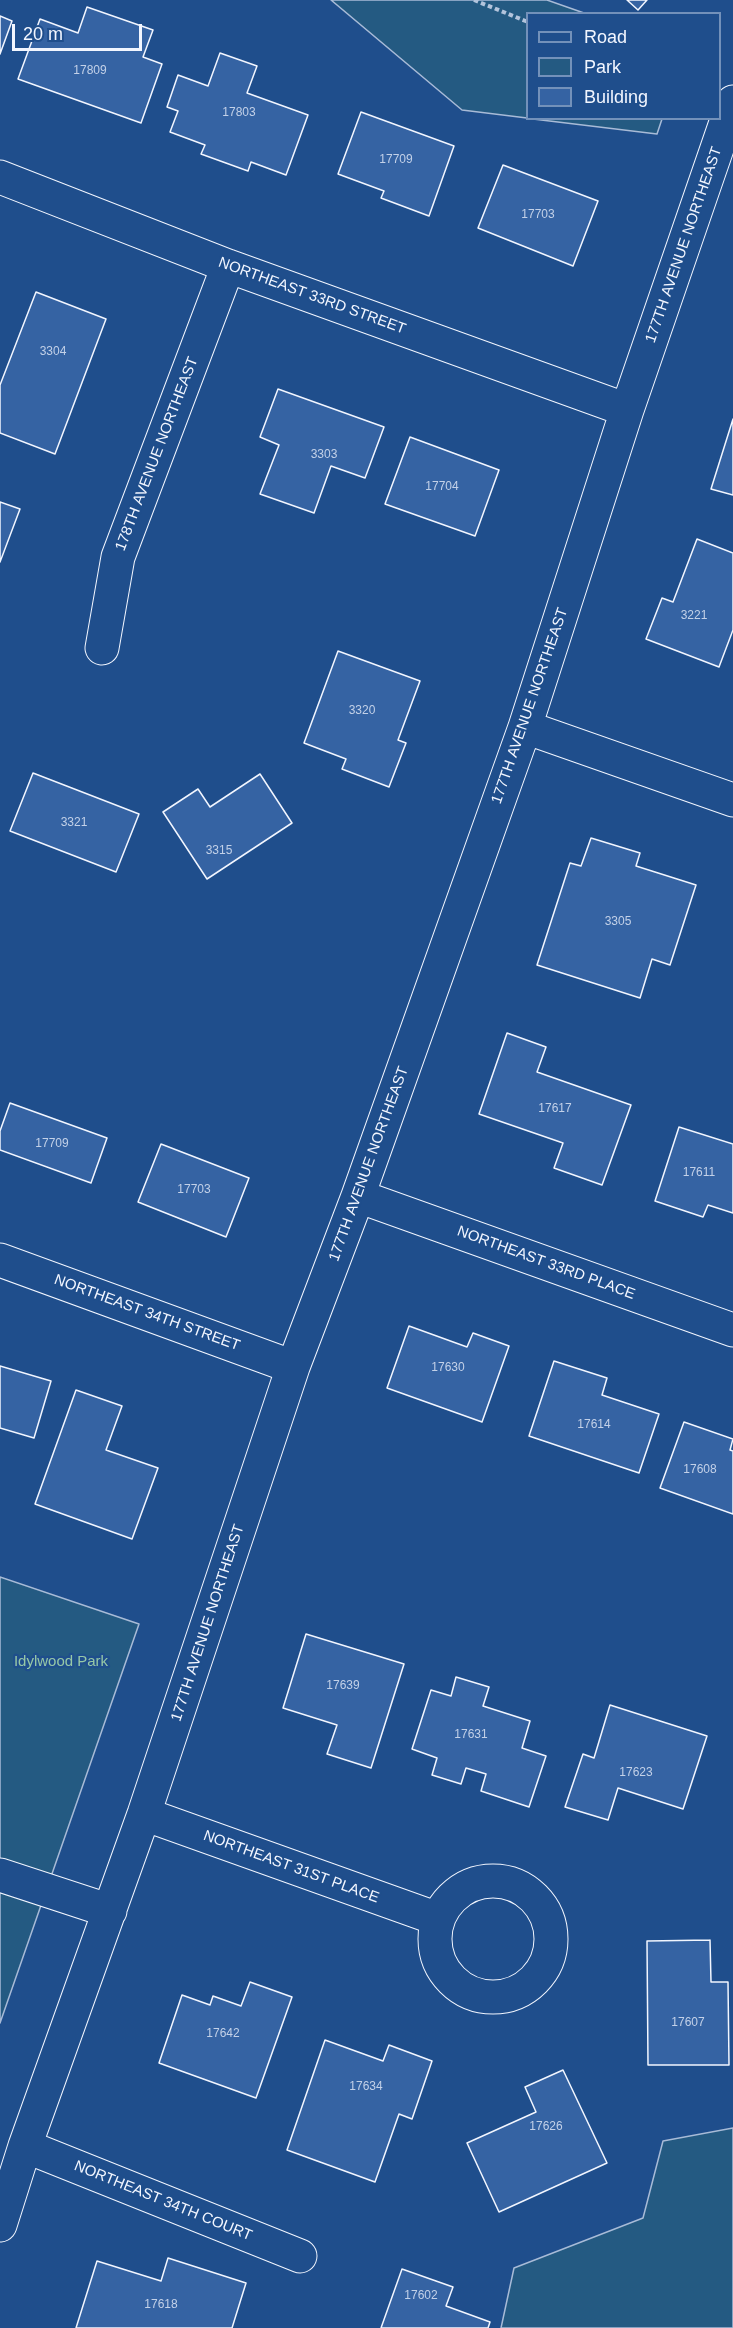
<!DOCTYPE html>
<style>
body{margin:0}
#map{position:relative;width:733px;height:2328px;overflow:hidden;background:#1f4e8c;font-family:Arial,sans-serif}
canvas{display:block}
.legend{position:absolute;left:526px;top:12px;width:195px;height:108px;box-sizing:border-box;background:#1f4e8c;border:2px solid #7391ba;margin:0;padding:8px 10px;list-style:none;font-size:18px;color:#f2f6ff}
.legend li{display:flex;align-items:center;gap:12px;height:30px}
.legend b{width:30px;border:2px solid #7391ba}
.scale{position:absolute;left:12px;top:24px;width:130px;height:27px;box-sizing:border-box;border:3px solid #f2f6ff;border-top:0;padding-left:8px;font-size:18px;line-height:21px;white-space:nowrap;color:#f2f6ff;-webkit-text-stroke:4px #1f4e8c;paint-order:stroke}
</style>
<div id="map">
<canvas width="733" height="2328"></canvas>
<ul class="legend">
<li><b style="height:8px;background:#1f4e8c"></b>Road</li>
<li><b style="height:16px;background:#245a82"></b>Park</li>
<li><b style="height:16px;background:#3563a3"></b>Building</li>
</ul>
<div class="scale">20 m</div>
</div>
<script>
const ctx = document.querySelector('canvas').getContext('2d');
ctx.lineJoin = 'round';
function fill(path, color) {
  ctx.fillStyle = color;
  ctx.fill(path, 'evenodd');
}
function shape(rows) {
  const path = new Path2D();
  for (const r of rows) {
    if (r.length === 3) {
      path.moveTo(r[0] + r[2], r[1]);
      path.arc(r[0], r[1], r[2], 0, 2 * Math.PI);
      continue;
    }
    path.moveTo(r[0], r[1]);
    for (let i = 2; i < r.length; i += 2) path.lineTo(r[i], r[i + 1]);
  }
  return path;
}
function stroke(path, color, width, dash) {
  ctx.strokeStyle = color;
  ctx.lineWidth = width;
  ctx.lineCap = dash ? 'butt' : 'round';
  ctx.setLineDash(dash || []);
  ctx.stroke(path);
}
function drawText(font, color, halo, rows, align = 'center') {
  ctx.font = font + ' Arial,sans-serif';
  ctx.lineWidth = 4.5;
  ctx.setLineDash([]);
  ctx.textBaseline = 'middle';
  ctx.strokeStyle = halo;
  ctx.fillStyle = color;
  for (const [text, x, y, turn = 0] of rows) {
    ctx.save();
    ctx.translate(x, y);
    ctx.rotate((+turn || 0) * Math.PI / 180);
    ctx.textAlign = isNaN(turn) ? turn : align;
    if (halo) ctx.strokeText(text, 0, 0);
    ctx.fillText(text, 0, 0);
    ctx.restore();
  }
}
const green = shape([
 [331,0,547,0,584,13,528,14,527,118,462,110,331,0],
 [533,119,662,118,662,119,657,134,533,119],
 [0,1577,139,1624,0,2023,0,1577],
 [733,2128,733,2328,501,2328,514,2268,643,2218,663,2141,733,2128]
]);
fill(green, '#245a82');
stroke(green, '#a8bbd7', 1.5);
const building = shape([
 [627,0,647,0,638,10,627,0],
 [87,7,153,30,143,57,162,64,141,123,18,79,40,19,78,33,87,7],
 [0,16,12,21,0,54,0,16],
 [220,53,257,66,247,93,308,115,286,175,251,162,248,171,201,154,205,145,170,132,178,111,167,107,178,75,208,86,220,53],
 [361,112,454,146,429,216,381,198,384,191,338,174,361,112],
 [503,165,598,201,573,266,478,228,503,165],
 [36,292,106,319,55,454,0,433,0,385,36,292],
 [278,389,384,427,365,478,331,466,314,513,260,494,279,445,260,437,278,389],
 [733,419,733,495,711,489,733,419],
 [410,437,499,470,475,536,385,504,410,437],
 [0,502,20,509,0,562,0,502],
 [697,539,733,553,733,630,719,667,646,639,662,598,673,602,697,539],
 [338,651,420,681,398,740,406,743,389,787,342,769,346,759,304,743,338,651],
 [33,773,139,814,116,872,10,831,33,773],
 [260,774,292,823,207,879,163,812,198,789,210,807,260,774],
 [591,838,640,853,636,866,696,885,670,965,652,959,640,998,537,965,570,863,581,866,591,838],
 [507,1033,546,1047,537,1072,631,1105,602,1185,554,1168,563,1143,479,1114,507,1033],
 [10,1103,107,1138,91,1183,0,1150,0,1131,10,1103],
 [679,1127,733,1144,733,1213,708,1205,703,1217,655,1201,679,1127],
 [161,1144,249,1178,226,1237,138,1202,161,1144],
 [409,1326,467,1347,473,1333,509,1346,482,1422,387,1388,409,1326],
 [554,1361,607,1378,602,1395,659,1414,639,1473,529,1436,554,1361],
 [0,1366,51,1381,34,1438,0,1428,0,1366],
 [76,1390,122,1406,106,1450,158,1468,132,1539,35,1504,76,1390],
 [684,1422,733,1439,730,1450,733,1451,733,1514,660,1488,684,1422],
 [306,1634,404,1664,371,1768,327,1754,337,1725,283,1708,306,1634],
 [456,1677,489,1687,483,1706,530,1721,522,1748,546,1756,529,1807,481,1791,486,1774,466,1768,461,1784,432,1775,437,1758,412,1749,431,1690,451,1696,456,1677],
 [610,1705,707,1736,683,1809,618,1788,608,1820,565,1807,583,1754,594,1758,610,1705],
 [710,1940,711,1982,728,1982,729,2065,648,2065,647,1941,710,1940],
 [250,1982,292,1997,256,2098,159,2063,182,1995,210,2005,213,1996,241,2006,250,1982],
 [325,2040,383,2061,389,2045,432,2061,412,2119,399,2114,375,2182,287,2150,325,2040],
 [563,2070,607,2163,499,2212,467,2143,536,2112,525,2087,563,2070],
 [168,2258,246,2283,232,2328,76,2328,97,2261,161,2281,168,2258],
 [402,2269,453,2287,446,2306,490,2322,488,2328,381,2328,402,2269]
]);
fill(building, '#3563a3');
stroke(building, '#f2f6ff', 1.5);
const minor = shape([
 [0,177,228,266,627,410],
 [102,648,118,557,228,266],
 [525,727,733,800],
 [358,1196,733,1330],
 [0,1260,293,1367],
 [144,1814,438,1919],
 [0,1875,110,1911],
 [493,1939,58],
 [25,2146,300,2256],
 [0,2225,25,2146,144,1814,293,1367,358,1196,525,727,627,410,733,102]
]);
stroke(minor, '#f2f6ff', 35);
stroke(shape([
 [474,0,528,22]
]), '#b3c4dc', 4, [4.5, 3]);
stroke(minor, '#1f4e8c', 33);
drawText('12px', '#c3d1e8', null, [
 ["17809",90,71],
 ["17803",239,113],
 ["17709",396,160],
 ["17703",538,215],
 ["3304",53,352],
 ["3303",324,455],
 ["17704",442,487],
 ["3221",694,616],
 ["3320",362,711],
 ["3321",74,823],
 ["3315",219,851],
 ["3305",618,922],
 ["17617",555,1109],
 ["17709",52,1144],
 ["17611",699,1173],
 ["17703",194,1190],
 ["17630",448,1368],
 ["17614",594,1425],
 ["17608",700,1470],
 ["17639",343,1686],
 ["17631",471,1735],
 ["17623",636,1773],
 ["17607",688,2023],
 ["17642",223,2034],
 ["17634",366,2087],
 ["17626",546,2127],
 ["17602",421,2296],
 ["17618",161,2305]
]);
drawText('15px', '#f2f6ff', '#1f4e8c', [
 ["177TH AVENUE NORTHEAST",684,245,-71],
 ["NORTHEAST 33RD STREET",312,296,20],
 ["178TH AVENUE NORTHEAST",157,454,-69],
 ["177TH AVENUE NORTHEAST",530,706,-71],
 ["177TH AVENUE NORTHEAST",369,1164,-70],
 ["NORTHEAST 33RD PLACE",546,1263,20],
 ["NORTHEAST 34TH STREET",147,1313,20],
 ["177TH AVENUE NORTHEAST",208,1623,-72],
 ["NORTHEAST 31ST PLACE",291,1867,20],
 ["NORTHEAST 34TH COURT",163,2201,22]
]);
drawText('15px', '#97c8a6', '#1f4e8c', [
 ["Idylwood Park",61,1662]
]);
</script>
